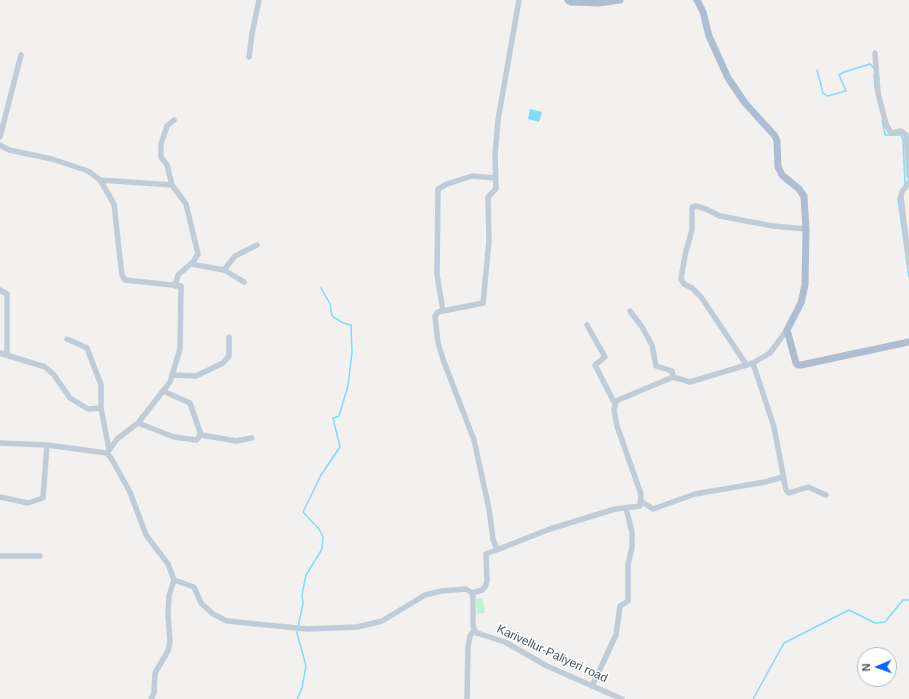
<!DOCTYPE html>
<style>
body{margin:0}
#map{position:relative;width:909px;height:699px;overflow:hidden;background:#f3f0f0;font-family:Arial,sans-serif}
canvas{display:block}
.north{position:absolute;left:857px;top:647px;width:40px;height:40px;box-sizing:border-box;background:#fff;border:1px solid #b5babf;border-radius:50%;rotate:268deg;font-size:11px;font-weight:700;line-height:16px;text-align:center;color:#465360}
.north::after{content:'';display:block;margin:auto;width:14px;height:18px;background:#0367fa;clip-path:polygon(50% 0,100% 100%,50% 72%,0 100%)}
</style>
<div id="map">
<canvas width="909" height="699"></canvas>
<div class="north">N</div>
</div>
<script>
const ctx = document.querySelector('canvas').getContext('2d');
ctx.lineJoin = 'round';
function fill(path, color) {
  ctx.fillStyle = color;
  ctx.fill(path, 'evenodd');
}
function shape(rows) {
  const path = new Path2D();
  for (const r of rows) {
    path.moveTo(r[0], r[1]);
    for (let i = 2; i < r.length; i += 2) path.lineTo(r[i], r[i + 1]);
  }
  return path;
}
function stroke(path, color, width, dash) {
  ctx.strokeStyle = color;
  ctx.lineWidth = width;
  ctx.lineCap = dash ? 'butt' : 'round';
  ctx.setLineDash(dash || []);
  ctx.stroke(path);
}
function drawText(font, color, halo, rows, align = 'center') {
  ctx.font = font + ' Arial,sans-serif';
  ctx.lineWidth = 3;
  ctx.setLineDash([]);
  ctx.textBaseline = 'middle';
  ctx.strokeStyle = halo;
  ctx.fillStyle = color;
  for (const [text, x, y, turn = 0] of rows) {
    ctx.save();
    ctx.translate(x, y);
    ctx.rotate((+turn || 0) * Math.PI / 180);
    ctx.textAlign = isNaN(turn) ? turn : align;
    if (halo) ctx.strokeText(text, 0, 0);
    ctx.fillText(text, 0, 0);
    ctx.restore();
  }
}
fill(shape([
 [483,598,485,613,477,614,476,599]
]), '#baf5d3');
fill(shape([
 [530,109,542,112,539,122,528,119]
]), '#82dbf7');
stroke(shape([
 [817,70,823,93,827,96,846,91,839,75,844,72,870,64,874,68],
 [874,75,875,88],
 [882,120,885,135,901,135,903,140,905,184],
 [901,190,898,199,909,277],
 [297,699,302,688,306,666,297,633,303,603,302,595,306,575,322,549,323,537,319,529,303,512,321,475,340,447,333,418,339,416,348,386,352,352,351,325,343,323,332,316,330,304,321,288],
 [753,699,784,643,849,610,875,623,885,622,903,600,909,600]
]), '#82dbf7', 1.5);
stroke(shape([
 [875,53,878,93,886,124,891,133,901,131,906,135,909,176],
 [249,57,252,34,259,0],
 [174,120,167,126,161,144,161,157,167,165,172,185,186,204,198,254,193,262,178,275,175,286],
 [0,137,21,55],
 [0,145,9,150,52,159,88,171,100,180,114,204,120,259,122,275,125,280,181,286,180,349,170,382,138,423,117,439,107,453],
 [100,180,172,185],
 [909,182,902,192,901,197,909,263],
 [191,264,224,270,244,282],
 [224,270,235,256,257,245],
 [0,290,7,294,7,355],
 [443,311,437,275,438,189,447,184,472,176,496,178],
 [630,311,642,327,652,345,656,366,672,371,673,377],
 [587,325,605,357,595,365,615,404],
 [67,339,87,348,101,385,101,408],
 [0,353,45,367,54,375,70,398,88,409,101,408,109,449],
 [753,363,774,427,786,490,789,493,808,487,826,495],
 [746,364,701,297,692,288,684,284,681,279,685,255,692,230,692,207,696,206,706,209,720,216,773,226,806,229],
 [172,375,196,376,223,363,229,356,229,337],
 [163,391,190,403,201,435],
 [138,423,174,437,196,440,201,435,236,441,252,438],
 [0,443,47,445,107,453,111,458,130,492,146,535,168,564,174,580,194,587,201,603,213,614,227,621,307,629,357,627,382,621,425,595,441,591,466,589,472,593,473,597,473,624,474,630,477,633,505,642,547,666,622,699],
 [0,497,28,503,43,498,47,445],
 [642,502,653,509,695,494,765,482,783,477],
 [497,549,493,539,489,509,474,440,444,362,438,343,435,316,438,312,483,303,489,241,488,197,496,189,495,155,498,120,519,0],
 [0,556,40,556],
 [472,593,482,590,485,587,487,581,486,554,550,529,615,509,640,506,641,494,617,426,614,410,616,401,673,377,690,382,753,363,770,353,787,330],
 [592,686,616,635,620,606,628,601,628,564,632,548,632,532,626,508],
 [151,699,154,693,155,673,168,651,170,642,168,615,169,596,174,580],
 [467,699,468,646,470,636,474,630]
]), '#c2ccd7', 5.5);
stroke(shape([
 [568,0,571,2,599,3,620,0],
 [697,0,703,12,709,36,728,78,745,103,775,136,777,141,778,167,782,175,799,189,804,196,806,230,805,285,801,303,787,330,796,363,798,365,801,365,909,342]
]), '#adbed2', 7);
drawText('12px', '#465360', '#fff', [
 ["Karivellur-Paliyeri road",552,654,25]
]);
</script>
